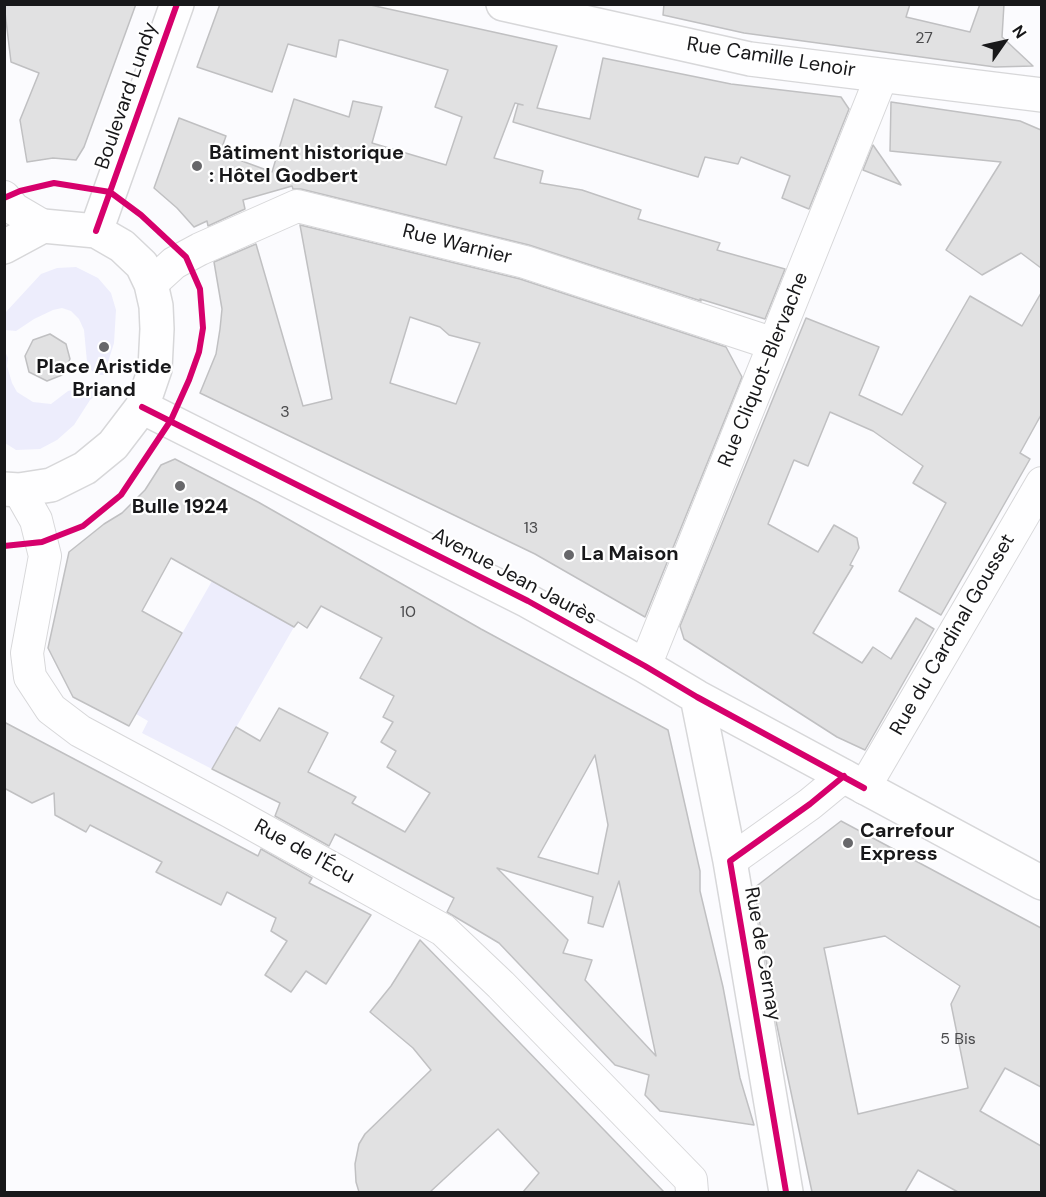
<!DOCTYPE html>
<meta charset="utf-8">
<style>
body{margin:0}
#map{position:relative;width:1046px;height:1197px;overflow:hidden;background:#fbfbfe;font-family:"DM Sans",sans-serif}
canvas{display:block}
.frame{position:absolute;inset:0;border:6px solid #18181a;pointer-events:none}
.north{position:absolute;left:974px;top:12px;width:60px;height:60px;-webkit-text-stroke:4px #fff;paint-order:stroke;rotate:56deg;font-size:16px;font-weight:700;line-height:24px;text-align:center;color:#18181a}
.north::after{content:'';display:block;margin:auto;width:21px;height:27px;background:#18181a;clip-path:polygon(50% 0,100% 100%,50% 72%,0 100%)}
</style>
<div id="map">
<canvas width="1046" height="1197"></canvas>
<div class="frame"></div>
<div class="north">N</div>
</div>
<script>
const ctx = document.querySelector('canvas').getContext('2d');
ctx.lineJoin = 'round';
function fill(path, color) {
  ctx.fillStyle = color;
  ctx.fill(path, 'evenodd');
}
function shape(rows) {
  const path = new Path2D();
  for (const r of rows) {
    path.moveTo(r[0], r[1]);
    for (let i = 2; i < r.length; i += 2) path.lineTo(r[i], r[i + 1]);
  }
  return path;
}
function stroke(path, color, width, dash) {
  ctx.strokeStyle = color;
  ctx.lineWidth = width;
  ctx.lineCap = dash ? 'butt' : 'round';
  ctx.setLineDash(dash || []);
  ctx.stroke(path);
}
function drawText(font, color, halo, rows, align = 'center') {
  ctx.font = font + ' "DM Sans",sans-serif';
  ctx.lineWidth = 4.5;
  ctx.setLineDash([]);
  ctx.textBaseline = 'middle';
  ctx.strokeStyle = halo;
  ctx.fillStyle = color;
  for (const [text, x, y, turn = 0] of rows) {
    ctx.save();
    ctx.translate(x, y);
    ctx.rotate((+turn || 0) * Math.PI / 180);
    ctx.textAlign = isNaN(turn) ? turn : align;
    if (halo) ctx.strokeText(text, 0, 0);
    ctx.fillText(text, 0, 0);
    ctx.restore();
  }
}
fill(shape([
 [76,267,98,278,111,293,116,310,114,343,104,375,97,375,91,370,87,362,84,330,79,319,71,311,62,308,53,310,34,319,16,331,5,330,5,313,41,274,57,268],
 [4,349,8,358,7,366,12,383,17,392,33,402,51,404,68,391,81,388,92,390,97,394,90,400,74,425,57,440,40,449,16,450,5,443],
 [212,581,294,627,212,769,142,733,148,721,136,714]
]), '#ededfc');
const building = shape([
 [4,4,136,4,84,147,76,160,53,158,27,162,20,120,39,73,11,62,4,4],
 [220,4,366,4,557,46,537,108,590,119,603,58,731,84,841,97,849,109,809,209,782,198,790,176,741,157,738,164,705,157,698,177,513,122,518,104,523,105,515,103,494,158,543,171,540,183,582,190,641,210,638,219,720,243,717,250,785,269,765,319,700,299,701,301,529,245,301,189,293,189,292,186,243,200,245,209,208,226,207,221,194,227,177,208,154,188,179,118,226,136,220,153,272,172,294,99,349,117,353,101,382,107,372,143,446,165,462,117,435,107,448,70,342,40,339,40,336,57,288,44,272,92,197,67,220,4],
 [664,4,910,4,906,17,970,32,980,4,1004,4,1002,37,1033,66,995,67,744,33,663,15,664,4],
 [891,102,1020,121,1041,130,1041,268,1021,253,982,275,946,250,1001,162,890,151,891,102],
 [873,145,901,185,863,170,873,145],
 [300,225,520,279,726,347,742,377,645,617,535,554,200,393,216,354,220,329,222,309,214,262,256,244,303,406,332,399,300,225],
 [410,317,440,327,449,335,480,343,456,404,390,383,410,317],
 [1041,293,1041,415,1020,453,1030,459,941,615,899,591,946,503,913,483,923,466,873,431,830,412,808,466,794,460,768,524,818,552,834,525,857,538,859,548,850,565,853,566,813,633,862,663,873,647,891,659,916,618,934,629,865,750,837,737,684,639,680,626,806,318,879,347,859,395,902,415,970,296,1022,326,1041,293],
 [50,334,66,344,70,359,62,375,47,381,29,372,25,356,33,340,50,334],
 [175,459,258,502,481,629,668,730,700,871,700,891,723,987,740,1078,754,1125,660,1111,645,1095,649,1075,615,1065,499,943,447,912,454,898,335,834,329,846,275,816,280,803,212,769,236,727,260,741,279,708,328,733,308,772,356,797,352,803,405,832,430,793,387,767,396,751,381,742,393,722,383,717,394,696,360,678,382,638,321,606,307,628,298,622,294,627,171,558,142,611,182,633,129,726,73,697,48,648,69,552,104,524,122,513,145,490,161,465,175,459],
 [595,755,608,825,598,874,538,857,595,755],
 [497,868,593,897,588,923,603,927,619,881,656,1056,585,980,592,960,563,953,568,940,497,868],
 [4,722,258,856,261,849,312,878,309,883,371,915,326,984,306,971,291,992,265,975,287,941,271,931,276,918,227,892,221,905,156,872,162,862,90,825,86,832,55,815,54,793,32,803,4,788,4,722],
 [841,821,1041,928,1041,1087,1005,1068,980,1111,1041,1146,1041,1192,958,1192,918,1170,905,1192,812,1192,776,1021,754,888,841,821],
 [885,936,960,986,951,1004,968,1088,858,1114,824,948,885,936],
 [420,940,463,984,664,1192,523,1192,539,1173,498,1129,430,1192,359,1192,356,1182,355,1164,359,1144,365,1134,431,1070,413,1048,370,1012,391,986,420,940]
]);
fill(building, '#e1e1e2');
stroke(building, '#c0c0c2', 1.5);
const street = shape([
 [4,197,14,209,43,226],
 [151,284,174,263,200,249,297,206,525,262,774,344],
 [19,490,36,520,45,556,27,653,30,677,51,709,80,731,229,811,443,930,501,985,691,1180,692,1192],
 [645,666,882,75],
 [864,788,1042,483],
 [730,861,810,804,844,776]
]);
const secondary = shape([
 [503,4,750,59,1042,95],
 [96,231,177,4],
 [4,247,43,226,96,231,122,246,142,265,151,284,156,306,157,329,155,369,142,407,113,445,85,468,51,485,19,490,4,489],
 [142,407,528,601,645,666,697,697,1042,883],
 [697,697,730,861,786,1192]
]);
stroke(street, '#d7d7d9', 34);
stroke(secondary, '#d7d7d9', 36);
stroke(street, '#fefeff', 32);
stroke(secondary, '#fefeff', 33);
stroke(shape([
 [4,198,20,191,54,183,110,192,141,215,186,257,200,289,203,328,199,352,189,380,171,420,121,495,83,526,42,542,4,546],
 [96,231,177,4],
 [142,407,528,601,645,666,697,697,864,788],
 [786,1192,730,861,810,804,844,776]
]), '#d6006c', 6);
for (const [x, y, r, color] of [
 [197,166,6,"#67676a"],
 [104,347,6,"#67676a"],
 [180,486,6,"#67676a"],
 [569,555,6,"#67676a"],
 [848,843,6,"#67676a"]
]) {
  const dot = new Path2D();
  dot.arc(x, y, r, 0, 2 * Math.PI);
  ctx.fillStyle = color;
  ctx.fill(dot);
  stroke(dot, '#fff', 2);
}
drawText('16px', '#4a4a4c', null, [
 ["27",924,39],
 ["3",285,413],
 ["13",531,529],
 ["10",408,613],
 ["5 Bis",958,1040]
]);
drawText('20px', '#18181a', '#fff', [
 ["Rue Camille Lenoir",771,58,9],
 ["Boulevard Lundy",127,96,-71],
 ["Rue Warnier",457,245,14],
 ["Rue Cliquot-Blervache",764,370,-68],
 ["Avenue Jean Jaurès",514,577,28],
 ["Rue du Cardinal Gousset",953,635,-60],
 ["Rue de l'Écu",304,852,29],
 ["Rue de Cernay",762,954,80]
]);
drawText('bold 20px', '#18181a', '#fff', [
 ["Bâtiment historique",209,154],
 [": Hôtel Godbert",209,177],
 ["Place Aristide",104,368,"center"],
 ["Briand",104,391,"center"],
 ["Bulle 1924",180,508,"center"],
 ["La Maison",581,555],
 ["Carrefour",860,832],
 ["Express",860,855]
], 'left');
</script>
